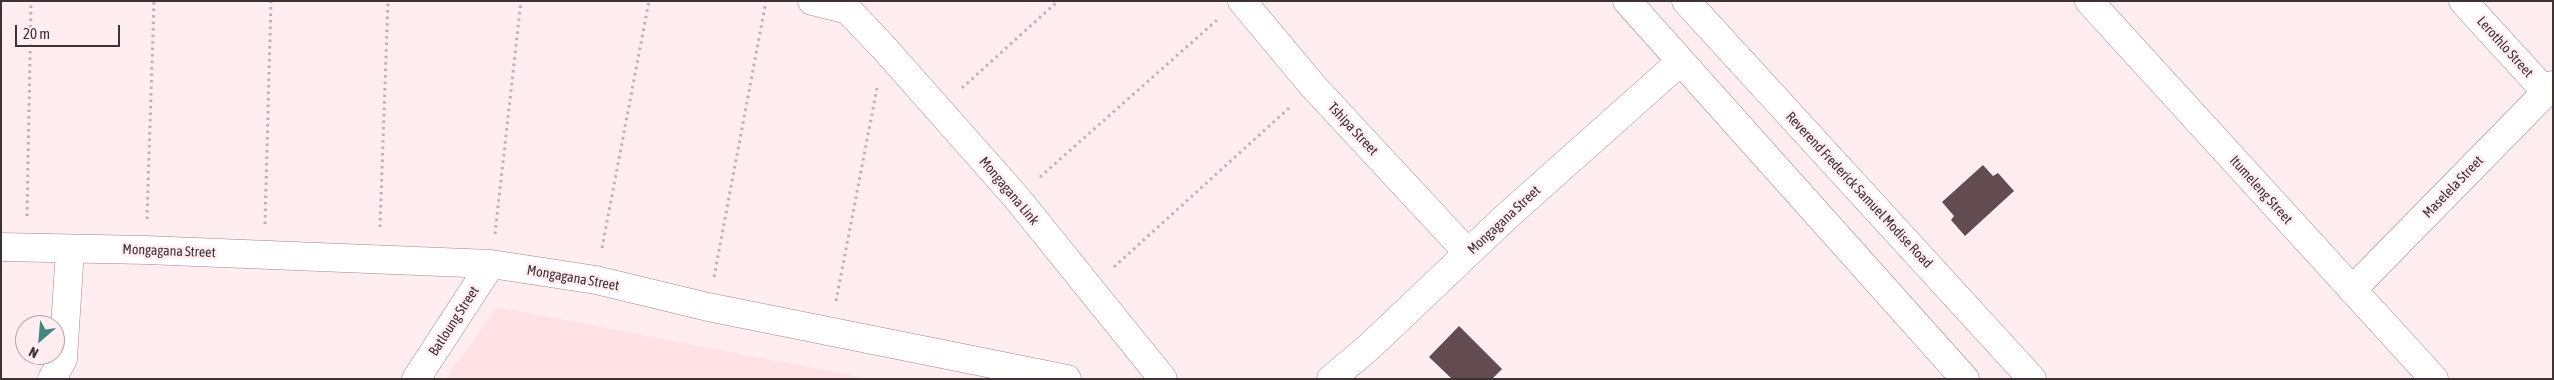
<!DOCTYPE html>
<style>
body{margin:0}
#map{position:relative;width:2554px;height:380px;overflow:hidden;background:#ffedf0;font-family:"Asap Condensed",sans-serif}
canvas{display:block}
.frame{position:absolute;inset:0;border:2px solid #3d3234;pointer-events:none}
.north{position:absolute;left:15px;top:315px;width:50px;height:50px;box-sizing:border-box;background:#ffedf0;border:1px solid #b1a2a5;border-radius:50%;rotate:207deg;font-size:14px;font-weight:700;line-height:20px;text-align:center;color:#3d3234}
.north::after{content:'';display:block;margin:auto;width:18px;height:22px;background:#438880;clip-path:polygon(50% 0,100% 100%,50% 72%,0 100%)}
.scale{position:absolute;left:15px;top:25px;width:105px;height:22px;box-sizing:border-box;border:2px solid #3d3234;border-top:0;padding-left:6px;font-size:15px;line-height:18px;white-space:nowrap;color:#3d3234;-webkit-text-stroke:4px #ffedf0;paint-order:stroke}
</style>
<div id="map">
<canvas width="2554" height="380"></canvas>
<div class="frame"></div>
<div class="north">N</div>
<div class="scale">20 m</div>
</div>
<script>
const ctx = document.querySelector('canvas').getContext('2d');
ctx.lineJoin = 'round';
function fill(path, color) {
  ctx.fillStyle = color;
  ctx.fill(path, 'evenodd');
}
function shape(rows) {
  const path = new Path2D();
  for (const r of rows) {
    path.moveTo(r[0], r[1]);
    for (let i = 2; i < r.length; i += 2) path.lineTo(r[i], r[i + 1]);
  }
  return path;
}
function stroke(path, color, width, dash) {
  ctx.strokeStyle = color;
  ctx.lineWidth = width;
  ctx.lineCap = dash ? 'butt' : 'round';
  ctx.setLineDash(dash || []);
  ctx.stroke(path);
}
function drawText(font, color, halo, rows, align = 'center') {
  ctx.font = font + ' "Asap Condensed",sans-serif';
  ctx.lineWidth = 5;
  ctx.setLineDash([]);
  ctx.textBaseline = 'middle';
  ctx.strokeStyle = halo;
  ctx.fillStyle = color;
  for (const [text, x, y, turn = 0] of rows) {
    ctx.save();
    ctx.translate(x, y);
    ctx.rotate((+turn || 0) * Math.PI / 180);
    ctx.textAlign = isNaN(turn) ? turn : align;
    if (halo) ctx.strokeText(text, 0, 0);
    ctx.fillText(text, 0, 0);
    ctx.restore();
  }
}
fill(shape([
 [497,307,870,379,446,379]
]), '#ffe1e6');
fill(shape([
 [1983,165,1993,176,1998,173,2014,191,1965,236,1951,220,1954,216,1942,202],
 [1459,326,1502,369,1492,379,1452,379,1429,357]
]), '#634c51');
const minor = shape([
 [812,1,848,10],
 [1242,1,1313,86,1468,253],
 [2089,1,2434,379],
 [2463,1,2546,92],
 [848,10,885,49,1016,197,1163,379],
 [1,247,146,250,491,264,596,280,708,307,1067,379],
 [2352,290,2553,85],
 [52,379,63,359,70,249],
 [416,379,491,264],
 [1331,379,1369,347,1506,217,1680,62]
]);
const secondary = shape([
 [1627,1,1965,379],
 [1686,1,2032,379]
]);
stroke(minor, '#a0868b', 29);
stroke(secondary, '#a0868b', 29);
stroke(shape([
 [962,88,1058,1],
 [1040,177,1217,20],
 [27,216,31,1],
 [147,219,154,1],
 [265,224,271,1],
 [380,227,388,1],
 [495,234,521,1],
 [602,248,649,1],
 [1114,267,1289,108],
 [714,277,766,1],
 [836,301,877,88]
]), '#c0b0b3', 3, [2.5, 4]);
stroke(minor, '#fff', 28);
stroke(secondary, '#fff', 28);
drawText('14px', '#3d3234', '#ffedf0', [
 ["Lerothlo Street",2505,47,48],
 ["Tshipa Street",1353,129,47],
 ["Maselela Street",2453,187,-46],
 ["Reverend Frederick Samuel Modise Road",1859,190,47],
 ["Itumeleng Street",2261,190,48],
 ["Mongagana Link",1009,191,50],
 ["Mongagana Street",1504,220,-43],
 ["Mongagana Street",169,251,2],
 ["Mongagana Street",573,278,10],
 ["Batloung Street",454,321,-57]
]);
</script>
